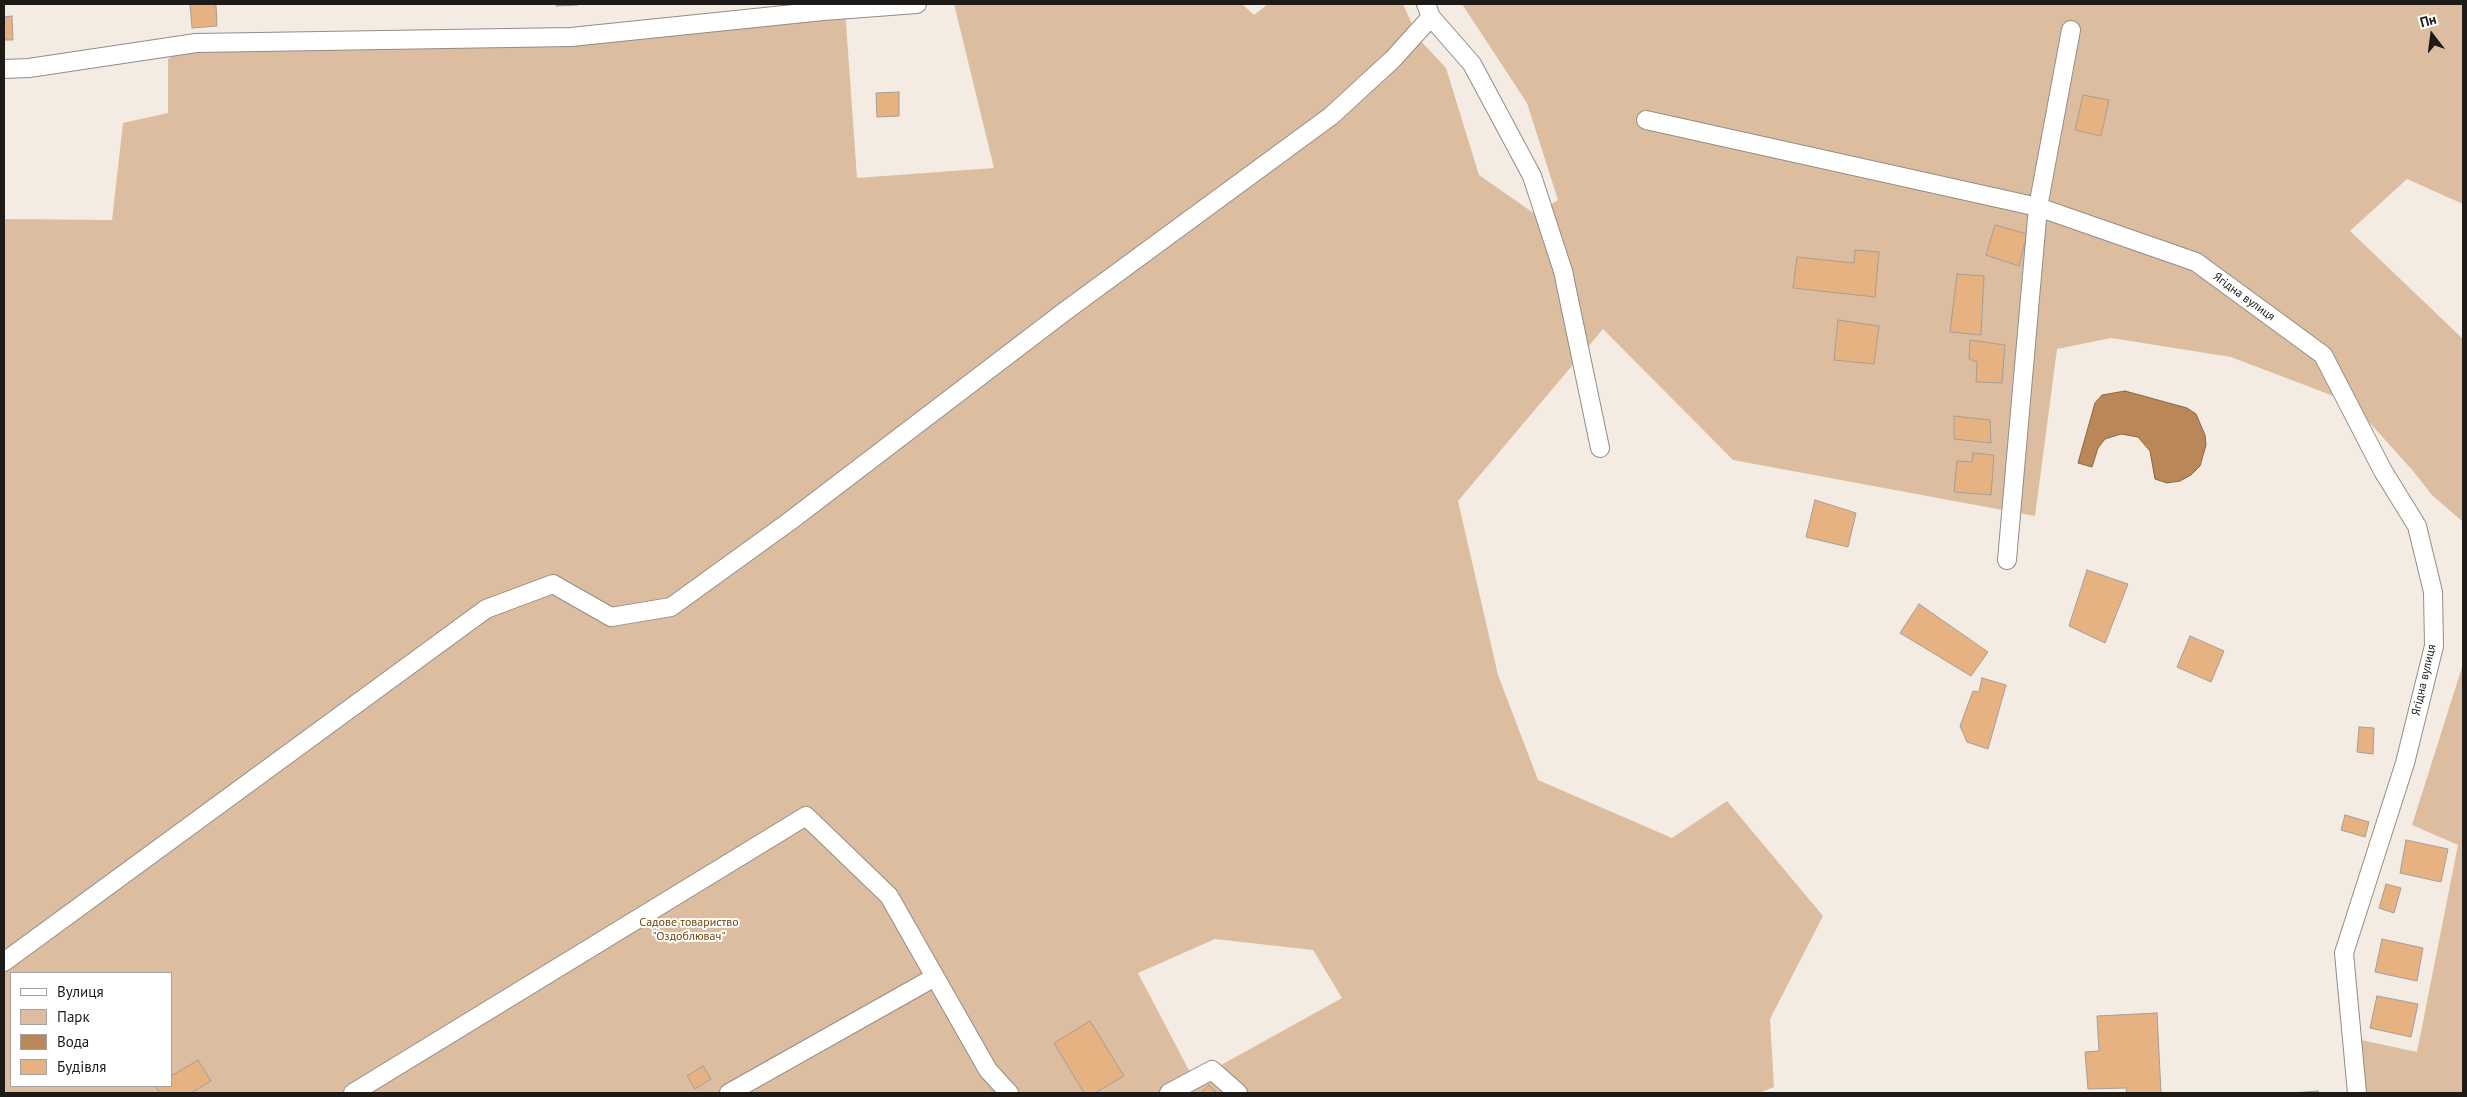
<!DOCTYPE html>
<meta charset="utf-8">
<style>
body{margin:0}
#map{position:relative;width:2467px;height:1097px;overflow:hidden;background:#f4ebe3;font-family:"PT Sans",sans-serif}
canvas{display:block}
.frame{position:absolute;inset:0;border:5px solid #1d1a17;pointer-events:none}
.legend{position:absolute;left:10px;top:972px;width:162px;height:115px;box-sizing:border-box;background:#fff;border:1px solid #a5a3a2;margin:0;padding:6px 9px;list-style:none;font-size:15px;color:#1d1a17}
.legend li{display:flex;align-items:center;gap:10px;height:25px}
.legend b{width:25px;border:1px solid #a5a3a2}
.north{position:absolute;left:2407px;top:10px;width:50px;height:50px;-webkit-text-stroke:4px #fff;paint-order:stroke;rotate:345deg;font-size:14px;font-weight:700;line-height:20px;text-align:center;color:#1d1a17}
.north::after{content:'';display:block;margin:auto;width:18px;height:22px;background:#1d1a17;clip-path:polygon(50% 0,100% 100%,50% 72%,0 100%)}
</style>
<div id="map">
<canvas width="2467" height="1097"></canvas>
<div class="frame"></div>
<ul class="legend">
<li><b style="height:6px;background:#fff"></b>Вулиця</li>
<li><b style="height:14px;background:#ddbd9f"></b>Парк</li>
<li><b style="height:14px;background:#b98758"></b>Вода</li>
<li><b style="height:14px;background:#e6b282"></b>Будівля</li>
</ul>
<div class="north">Пн</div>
</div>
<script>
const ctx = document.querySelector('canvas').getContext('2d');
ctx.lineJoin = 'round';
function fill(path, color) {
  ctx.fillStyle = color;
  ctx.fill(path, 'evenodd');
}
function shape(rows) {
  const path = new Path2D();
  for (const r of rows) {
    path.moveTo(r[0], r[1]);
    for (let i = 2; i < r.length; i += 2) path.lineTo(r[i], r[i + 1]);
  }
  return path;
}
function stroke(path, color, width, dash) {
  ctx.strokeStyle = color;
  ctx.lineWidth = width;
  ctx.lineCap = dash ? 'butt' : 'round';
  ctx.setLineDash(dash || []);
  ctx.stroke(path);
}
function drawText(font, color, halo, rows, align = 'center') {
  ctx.font = font + ' "PT Sans",sans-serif';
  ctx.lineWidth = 4;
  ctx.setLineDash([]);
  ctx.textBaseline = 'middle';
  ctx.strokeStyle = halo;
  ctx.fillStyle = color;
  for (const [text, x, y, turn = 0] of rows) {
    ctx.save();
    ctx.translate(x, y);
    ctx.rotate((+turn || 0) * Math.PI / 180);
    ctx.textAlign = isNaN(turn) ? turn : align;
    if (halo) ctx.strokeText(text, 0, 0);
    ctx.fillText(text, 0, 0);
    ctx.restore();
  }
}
fill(shape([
 [954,4,1242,4,1254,15,1268,4,1403,4,1418,38,1446,68,1479,175,1535,214,1558,200,1527,103,1462,4,2463,4,2463,204,2407,179,2350,231,2463,339,2463,522,2432,495,2413,471,2352,403,2231,357,2111,338,2057,349,2035,516,1733,460,1603,329,1458,501,1498,675,1538,780,1672,838,1727,801,1823,916,1770,1019,1774,1087,1759,1093,4,1093,4,219,112,220,123,123,168,113,168,59,196,43,571,37,845,9,857,178,994,168],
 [1215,939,1313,950,1342,998,1194,1080,1138,973],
 [11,973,171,973,171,1086,11,1086],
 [2463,664,2463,1093,2357,1093,2352,1038,2417,1052,2458,845,2412,825]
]), '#ddbd9f');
const water = shape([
 [2125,391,2187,408,2196,414,2205,435,2206,445,2200,466,2191,475,2180,481,2167,483,2155,479,2150,451,2138,437,2121,434,2105,439,2098,448,2092,467,2078,463,2095,403,2102,395,2125,391]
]);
fill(water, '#b98758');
stroke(water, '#8a6644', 1);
const building = shape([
 [190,4,216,4,217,26,192,28,190,4],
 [556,4,578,4,578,5,556,6,556,4],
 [12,16,13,40,4,40,4,17,12,16],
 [899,92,899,116,877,117,876,93,899,92],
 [2083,95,2109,100,2101,136,2075,130,2083,95],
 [1995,225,2027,234,2019,266,1986,255,1995,225],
 [1855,250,1879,252,1875,297,1793,288,1797,257,1854,263,1855,250],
 [1957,274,1984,276,1981,335,1950,332,1957,274],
 [1838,320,1879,326,1874,364,1834,360,1838,320],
 [1970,340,2005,345,2002,383,1976,382,1977,362,1969,359,1970,340],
 [1954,416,1990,420,1991,443,1954,439,1954,416],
 [1973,453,1994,455,1991,495,1954,492,1957,461,1972,462,1973,453],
 [1815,500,1856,513,1848,547,1806,537,1815,500],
 [2087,570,2128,584,2105,643,2069,626,2087,570],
 [1919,604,1988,652,1971,676,1900,633,1919,604],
 [2190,636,2224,651,2211,682,2177,667,2190,636],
 [1982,678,2006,685,1988,749,1967,742,1960,726,1973,691,1979,692,1982,678],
 [2359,727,2374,728,2373,754,2357,752,2359,727],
 [2345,815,2369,822,2365,837,2341,830,2345,815],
 [2406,840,2448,849,2441,882,2400,873,2406,840],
 [2386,884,2401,888,2394,913,2379,908,2386,884],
 [2382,939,2423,948,2417,981,2375,972,2382,939],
 [2377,996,2418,1004,2411,1037,2370,1028,2377,996],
 [2157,1013,2161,1093,2127,1093,2126,1088,2088,1089,2085,1052,2099,1051,2097,1016,2157,1013],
 [1090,1021,1124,1076,1095,1093,1084,1093,1054,1043,1090,1021],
 [198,1060,211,1081,191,1093,160,1093,155,1086,171,1086,171,1076,198,1060],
 [703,1066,711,1079,695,1089,687,1076,703,1066],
 [1209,1085,1217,1093,1201,1093,1209,1085],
 [2318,1091,2318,1093,2292,1093,2318,1091]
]);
fill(building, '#e6b282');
stroke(building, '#a69d96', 1);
const street = shape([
 [1431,17,1472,64,1532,176,1563,271,1600,448],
 [4,69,29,68,196,43,571,37,823,11,917,4],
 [1646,120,2038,207,2071,30],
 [2007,560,2038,207,2196,262,2323,355,2383,471,2417,526,2433,592,2434,646,2405,763,2344,953,2357,1093],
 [4,962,486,609,553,584,611,617,671,607,790,521,1064,312,1331,116,1393,59,1431,17,1426,4],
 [353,1093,806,816,889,896,988,1070,1009,1093],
 [729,1093,935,977],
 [1169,1093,1212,1070,1238,1093]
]);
stroke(street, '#948c85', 20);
stroke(street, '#fff', 18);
drawText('12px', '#1d1a17', '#fff', [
 ["Ягідна вулиця",2244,297,36],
 ["Ягідна вулиця",2424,680,-77]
]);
drawText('12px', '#754408', '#fff', [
 ["Садове товариство",689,923],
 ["\"Оздоблювач\"",689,937]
]);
</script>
